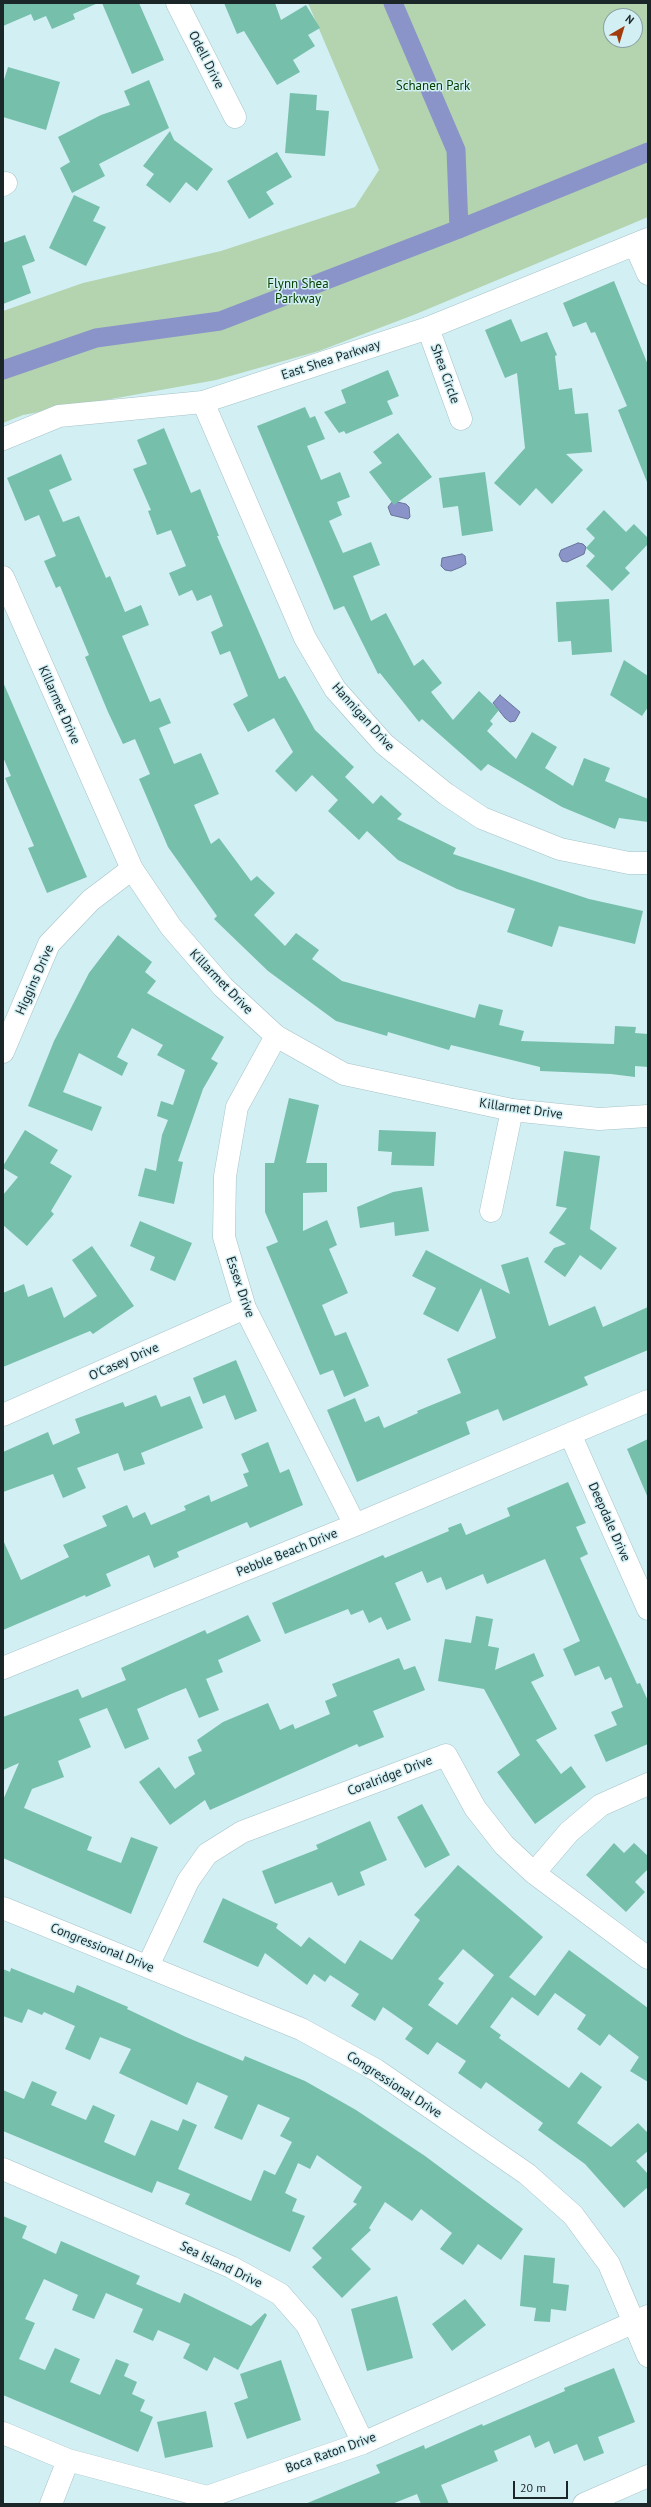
<!DOCTYPE html>
<style>
body{margin:0}
#map{position:relative;width:651px;height:2507px;overflow:hidden;background:#d2eff4;font-family:"PT Sans",sans-serif}
canvas{display:block}
.frame{position:absolute;inset:0;border:4px solid #1b2628;pointer-events:none}
.north{position:absolute;left:603px;top:8px;width:40px;height:40px;box-sizing:border-box;background:#d2eff4;border:1px solid #899fa2;border-radius:50%;rotate:38deg;font-size:11px;font-weight:700;line-height:16px;text-align:center;color:#1b2628}
.north::after{content:'';display:block;margin:auto;width:14px;height:18px;background:#a13d0d;clip-path:polygon(50% 0,100% 100%,50% 72%,0 100%)}
.scale{position:absolute;left:513px;top:2481px;width:55px;height:18px;box-sizing:border-box;border:2px solid #1b2628;border-top:0;padding-left:5px;font-size:12px;line-height:14px;white-space:nowrap;color:#1b2628;-webkit-text-stroke:3px #d2eff4;paint-order:stroke}
</style>
<div id="map">
<canvas width="651" height="2507"></canvas>
<div class="frame"></div>
<div class="north">N</div>
<div class="scale">20 m</div>
</div>
<script>
const ctx = document.querySelector('canvas').getContext('2d');
ctx.lineJoin = 'round';
function fill(path, color) {
  ctx.fillStyle = color;
  ctx.fill(path, 'evenodd');
}
function shape(rows) {
  const path = new Path2D();
  for (const r of rows) {
    path.moveTo(r[0], r[1]);
    for (let i = 2; i < r.length; i += 2) path.lineTo(r[i], r[i + 1]);
  }
  return path;
}
function stroke(path, color, width, dash) {
  ctx.strokeStyle = color;
  ctx.lineWidth = width;
  ctx.lineCap = dash ? 'butt' : 'round';
  ctx.setLineDash(dash || []);
  ctx.stroke(path);
}
function drawText(font, color, halo, rows, align = 'center') {
  ctx.font = font + ' "PT Sans",sans-serif';
  ctx.lineWidth = 3;
  ctx.setLineDash([]);
  ctx.textBaseline = 'middle';
  ctx.strokeStyle = halo;
  ctx.fillStyle = color;
  for (const [text, x, y, turn = 0] of rows) {
    ctx.save();
    ctx.translate(x, y);
    ctx.rotate((+turn || 0) * Math.PI / 180);
    ctx.textAlign = isNaN(turn) ? turn : align;
    if (halo) ctx.strokeText(text, 0, 0);
    ctx.fillText(text, 0, 0);
    ctx.restore();
  }
}
fill(shape([
 [308,3,648,3,648,217,416,314,319,351,216,380,23,415,3,423,3,311,83,283,221,251,355,207,379,170],
 [611,16,635,16,635,40,611,40]
]), '#b3d4ae');
const water = shape([
 [393,501,406,504,409,507,410,517,408,519,391,515,388,507,393,501],
 [578,543,583,544,586,547,584,554,567,562,562,561,559,555,561,550,578,543],
 [462,554,465,556,466,564,461,567,451,571,445,570,441,566,442,558,462,554],
 [500,695,520,712,515,721,510,722,505,718,493,703,500,695]
]);
fill(water, '#8a94c9');
stroke(water, '#697399', 1);
stroke(shape([
 [393,3,456,150,459,229],
 [3,370,96,338,220,321,459,229,648,152]
]), '#8a94c9', 19);
fill(shape([
 [3,3,98,3,73,14,75,19,52,29,46,16,34,21,31,14,3,26],
 [102,3,139,3,164,60,132,74],
 [224,3,275,3,281,20,306,5,320,28,308,35,315,46,293,60,300,72,277,85,244,31,237,34],
 [8,67,60,82,46,130,3,117,3,83],
 [149,80,169,128,99,164,105,176,72,193,60,168,70,162,58,137,101,115,130,105,124,91],
 [290,93,317,95,316,110,329,111,325,156,285,153],
 [170,131,174,140,213,169,197,191,186,182,170,203,146,185,154,174,143,166],
 [277,152,292,177,266,192,274,204,249,219,227,181],
 [74,195,100,207,93,221,106,227,86,266,49,248],
 [25,235,35,261,22,266,31,293,3,304,3,243],
 [614,281,648,365,647,482,618,410,627,406,595,332,591,333,586,322,573,327,563,303],
 [511,319,521,342,547,332,557,355,555,356,559,390,572,388,575,414,588,413,592,452,566,454,583,470,552,504,536,488,520,506,494,483,525,448,517,373,505,378,485,330],
 [388,370,399,396,387,401,393,414,346,434,344,431,339,433,324,412,346,403,341,390],
 [305,407,310,418,315,416,325,439,307,446,321,480,340,472,350,497,337,502,342,515,329,521,343,553,371,542,380,565,353,576,371,621,386,613,414,666,423,659,442,683,431,692,453,720,479,691,499,710,490,721,493,724,487,731,516,759,532,732,557,747,545,768,573,786,584,758,610,768,605,781,648,799,648,822,619,818,615,829,562,807,488,764,481,771,422,719,419,722,380,673,378,674,344,606,334,610,257,426],
 [164,428,191,493,200,489,219,536,217,536,279,679,285,676,315,730,354,767,345,777,373,804,381,795,402,814,397,819,456,848,453,854,589,899,643,911,635,944,559,926,552,947,507,932,515,909,457,889,398,860,367,831,359,840,328,811,338,800,312,775,296,792,275,771,293,752,274,718,248,732,233,704,248,696,230,651,220,655,211,632,223,626,211,595,197,601,192,590,179,596,169,573,186,566,171,530,157,535,148,511,151,510,133,469,147,464,137,440],
 [398,433,432,477,394,505,369,472,382,463,373,452],
 [61,454,72,480,49,490,63,522,79,516,106,578,110,576,125,612,141,605,149,625,122,636,150,702,160,698,171,723,159,728,174,764,201,753,219,794,194,805,211,844,219,838,251,881,257,876,275,893,254,915,285,946,296,933,319,950,312,959,342,981,475,1018,479,1004,503,1010,499,1025,524,1031,521,1041,614,1044,615,1026,636,1027,635,1033,648,1034,648,1067,635,1066,635,1077,611,1074,540,1071,540,1067,451,1045,449,1050,388,1032,387,1036,336,1021,268,971,214,919,217,916,168,847,139,779,150,774,135,739,123,744,108,712,85,657,89,655,60,586,56,588,44,561,56,556,39,515,25,521,7,478],
 [485,472,493,531,462,536,458,506,443,508,439,478],
 [604,510,626,532,634,524,648,538,648,544,625,568,630,573,612,591,586,566,595,556,586,548,595,538,586,529],
 [609,599,612,652,572,655,571,641,558,642,556,602],
 [624,660,648,676,648,707,642,716,610,695],
 [3,682,87,877,47,893,28,848,34,846,5,778,11,776,3,757],
 [118,935,152,962,145,972,156,981,147,993,224,1037,211,1059,218,1063,203,1089,178,1161,183,1162,174,1204,138,1196,145,1168,156,1171,162,1135,168,1120,157,1116,161,1101,173,1105,185,1070,157,1055,163,1045,132,1028,117,1057,128,1063,122,1076,79,1053,63,1092,102,1107,92,1131,28,1106,54,1041,89,973],
 [289,1098,319,1105,306,1163,327,1163,327,1192,303,1193,303,1231,327,1220,337,1245,329,1249,348,1293,322,1305,335,1336,346,1332,369,1386,344,1397,333,1370,320,1375,266,1247,278,1242,265,1212,265,1163,274,1163],
 [25,1130,58,1150,50,1163,72,1176,51,1211,54,1214,27,1246,3,1225,3,1195,18,1177,3,1168,3,1166],
 [379,1130,436,1132,434,1166,391,1165,392,1152,378,1151],
 [564,1151,600,1156,590,1229,617,1248,601,1270,580,1255,565,1277,544,1262,554,1248,566,1244,549,1233,567,1208,556,1206],
 [422,1187,429,1231,395,1236,394,1222,360,1228,357,1207,393,1192],
 [140,1221,192,1243,175,1281,150,1270,155,1257,130,1246],
 [92,1246,134,1306,93,1334,90,1331,3,1367,3,1293,24,1284,28,1297,52,1287,64,1318,97,1296,72,1260],
 [426,1250,510,1294,501,1265,528,1257,549,1326,595,1306,603,1327,648,1307,648,1350,584,1377,588,1385,503,1421,498,1409,466,1422,470,1434,357,1482,327,1410,355,1398,365,1422,379,1416,384,1428,418,1413,417,1411,461,1393,447,1359,496,1338,481,1288,458,1332,423,1314,436,1288,412,1276],
 [236,1360,257,1411,235,1420,225,1395,203,1404,193,1378],
 [156,1395,161,1407,190,1396,203,1428,141,1453,145,1464,124,1471,118,1453,77,1468,86,1488,63,1498,53,1474,3,1492,3,1452,48,1432,53,1445,80,1433,75,1419,123,1402,125,1407],
 [648,1439,648,1498,627,1449],
 [268,1442,280,1473,289,1469,303,1505,250,1528,247,1522,177,1552,179,1557,154,1568,149,1555,106,1574,111,1586,86,1597,85,1595,3,1630,3,1540,21,1580,69,1557,63,1545,107,1526,102,1516,127,1505,133,1518,145,1512,151,1525,186,1510,184,1506,209,1495,211,1502,248,1486,243,1474,249,1472,241,1454],
 [568,1482,586,1523,576,1527,588,1554,580,1558,637,1684,640,1683,648,1701,648,1744,606,1762,594,1735,617,1725,611,1712,623,1707,611,1677,605,1680,599,1666,575,1676,563,1649,580,1641,545,1559,487,1584,483,1574,446,1590,441,1577,427,1583,422,1571,395,1583,411,1620,387,1630,381,1617,369,1623,363,1610,351,1615,348,1609,285,1634,272,1603,383,1555,385,1558,449,1531,448,1528,461,1523,466,1535,510,1516,507,1508],
 [248,1615,261,1641,218,1660,223,1672,206,1679,219,1710,199,1718,186,1688,171,1694,137,1709,149,1739,125,1749,107,1708,79,1719,91,1747,58,1761,64,1777,32,1789,24,1808,92,1837,87,1850,121,1863,131,1837,158,1847,131,1914,3,1858,3,1800,19,1763,3,1770,3,1717,78,1689,82,1698,126,1680,121,1668,205,1630,207,1634],
 [476,1616,493,1619,488,1646,499,1648,495,1670,534,1653,544,1676,531,1682,557,1729,536,1740,561,1774,571,1766,586,1787,535,1824,497,1772,520,1755,484,1689,438,1681,445,1639,471,1643],
 [399,1658,404,1670,415,1666,425,1690,373,1711,384,1737,359,1747,357,1744,210,1810,205,1800,170,1825,139,1782,159,1767,175,1789,195,1774,188,1757,202,1751,197,1740,223,1722,268,1703,280,1730,293,1724,295,1729,330,1714,325,1701,337,1696,332,1684],
 [422,1804,450,1855,425,1868,397,1817],
 [370,1821,387,1860,360,1872,365,1885,338,1896,332,1882,275,1904,262,1871,318,1849,316,1845],
 [614,1843,624,1853,634,1843,648,1856,648,1869,635,1882,645,1892,626,1912,586,1875],
 [458,1865,543,1937,509,1977,535,1996,569,1950,648,2008,648,2082,630,2071,639,2057,609,2034,600,2046,577,2029,586,2015,555,1993,538,2016,512,1997,490,2027,501,2035,499,2038,569,2088,581,2072,602,2087,577,2123,611,2147,638,2123,648,2133,648,2151,636,2161,648,2174,648,2187,624,2208,585,2164,538,2130,543,2123,486,2082,481,2089,458,2073,466,2061,437,2042,428,2055,405,2039,413,2028,383,2007,375,2021,351,2006,359,1994,330,1975,325,1982,314,1974,307,1985,265,1953,258,1967,203,1942,223,1898,278,1924,276,1928,301,1947,309,1937,345,1964,360,1940,392,1960,420,1920,414,1915],
 [463,1949,494,1975,457,2025,428,2005,444,1983,438,1979],
 [11,1968,74,1993,77,1985,128,2007,127,2009,186,2037,243,2061,245,2056,305,2081,356,2110,425,2156,523,2229,501,2260,478,2244,463,2265,440,2249,452,2233,421,2209,412,2221,385,2202,369,2228,371,2230,351,2249,371,2269,342,2298,312,2267,322,2258,312,2248,357,2204,353,2202,362,2187,317,2155,310,2169,298,2163,285,2193,297,2199,292,2211,305,2216,290,2252,185,2204,190,2194,157,2181,152,2193,3,2131,3,2090,24,2099,32,2081,57,2092,51,2105,86,2120,93,2105,115,2115,104,2142,135,2156,151,2120,178,2131,183,2119,197,2125,178,2169,251,2201,264,2170,275,2175,292,2142,280,2136,290,2118,258,2104,242,2140,214,2128,228,2096,197,2082,187,2105,119,2073,131,2049,100,2037,90,2060,65,2049,75,2026,44,2012,42,2015,28,2009,22,2023,3,2016,3,1969,10,1972],
 [3,2216,27,2226,22,2238,56,2254,61,2241,140,2276,136,2284,180,2303,184,2293,251,2326,265,2313,267,2315,238,2370,214,2357,207,2371,183,2358,190,2344,158,2330,153,2341,133,2332,143,2309,106,2293,94,2319,72,2310,78,2295,44,2279,25,2319,35,2323,19,2359,45,2370,55,2348,80,2359,70,2382,100,2395,116,2359,129,2364,124,2376,137,2382,132,2394,145,2400,140,2411,153,2417,138,2452,3,2395],
 [524,2255,555,2258,553,2283,569,2285,566,2311,551,2309,550,2322,534,2321,536,2308,520,2306],
 [397,2296,413,2358,367,2371,351,2309],
 [465,2299,486,2325,452,2351,432,2324],
 [281,2360,301,2420,247,2439,234,2403,248,2398,240,2374],
 [614,2368,635,2422,598,2437,604,2453,584,2461,577,2444,554,2454,549,2441,535,2448,530,2435,494,2451,498,2461,441,2485,449,2504,421,2504,417,2494,392,2504,305,2504,380,2473,376,2465,424,2445,425,2449,482,2424,483,2426,565,2391,564,2388],
 [206,2411,213,2447,165,2458,157,2422]
]), '#76bfab');
const street = shape([
 [177,3,235,117],
 [3,185,6,183],
 [635,245,648,274],
 [428,328,461,419],
 [203,402,305,638,335,689,384,744,446,794,482,818,560,849,629,863,648,863],
 [276,1036,237,1107,225,1176,224,1237,245,1308,355,1525],
 [3,1052,49,944,91,900,132,869],
 [491,1211,512,1110],
 [3,1415,245,1308],
 [570,1434,648,1609],
 [3,1668,355,1525,648,1401],
 [534,1873,569,1832,601,1805,648,1784],
 [148,1966,188,1881,207,1854,242,1832,446,1755,475,1808,504,1845,534,1873,648,1958],
 [3,2169,231,2267,280,2294,307,2325,363,2443],
 [3,2433,68,2460,207,2497,363,2443,648,2316],
 [51,2504,68,2460]
]);
const secondary = shape([
 [3,439,59,416,203,402,428,328,648,239],
 [3,577,132,869,171,927,223,987,276,1036,344,1074,512,1110,599,1119,648,1116],
 [3,1908,301,2029,376,2070,527,2174,573,2215,609,2264,648,2356],
 [584,2504,648,2476]
]);
stroke(street, '#a6c3c7', 23);
stroke(secondary, '#a6c3c7', 23);
stroke(street, '#fff', 22);
stroke(secondary, '#fff', 22);
drawText('13px', '#1b2628', '#d2eff4', [
 ["Odell Drive",206,60,63],
 ["East Shea Parkway",331,360,-18],
 ["Shea Circle",445,374,70],
 ["Killarmet Drive",59,705,66],
 ["Hannigan Drive",363,717,48],
 ["Higgins Drive",35,980,-66],
 ["Killarmet Drive",221,982,46],
 ["Killarmet Drive",521,1109,8],
 ["Essex Drive",240,1287,71],
 ["O'Casey Drive",124,1362,-24],
 ["Deepdale Drive",609,1522,66],
 ["Pebble Beach Drive",287,1553,-22],
 ["Coralridge Drive",390,1776,-21],
 ["Congressional Drive",102,1948,22],
 ["Congressional Drive",394,2085,33],
 ["Sea Island Drive",221,2265,26],
 ["Boca Raton Drive",331,2453,-20]
]);
drawText('13px', '#044000', '#d2eff4', [
 ["Schanen Park",433,86],
 ["Flynn Shea",298,284],
 ["Parkway",298,299]
]);
</script>
